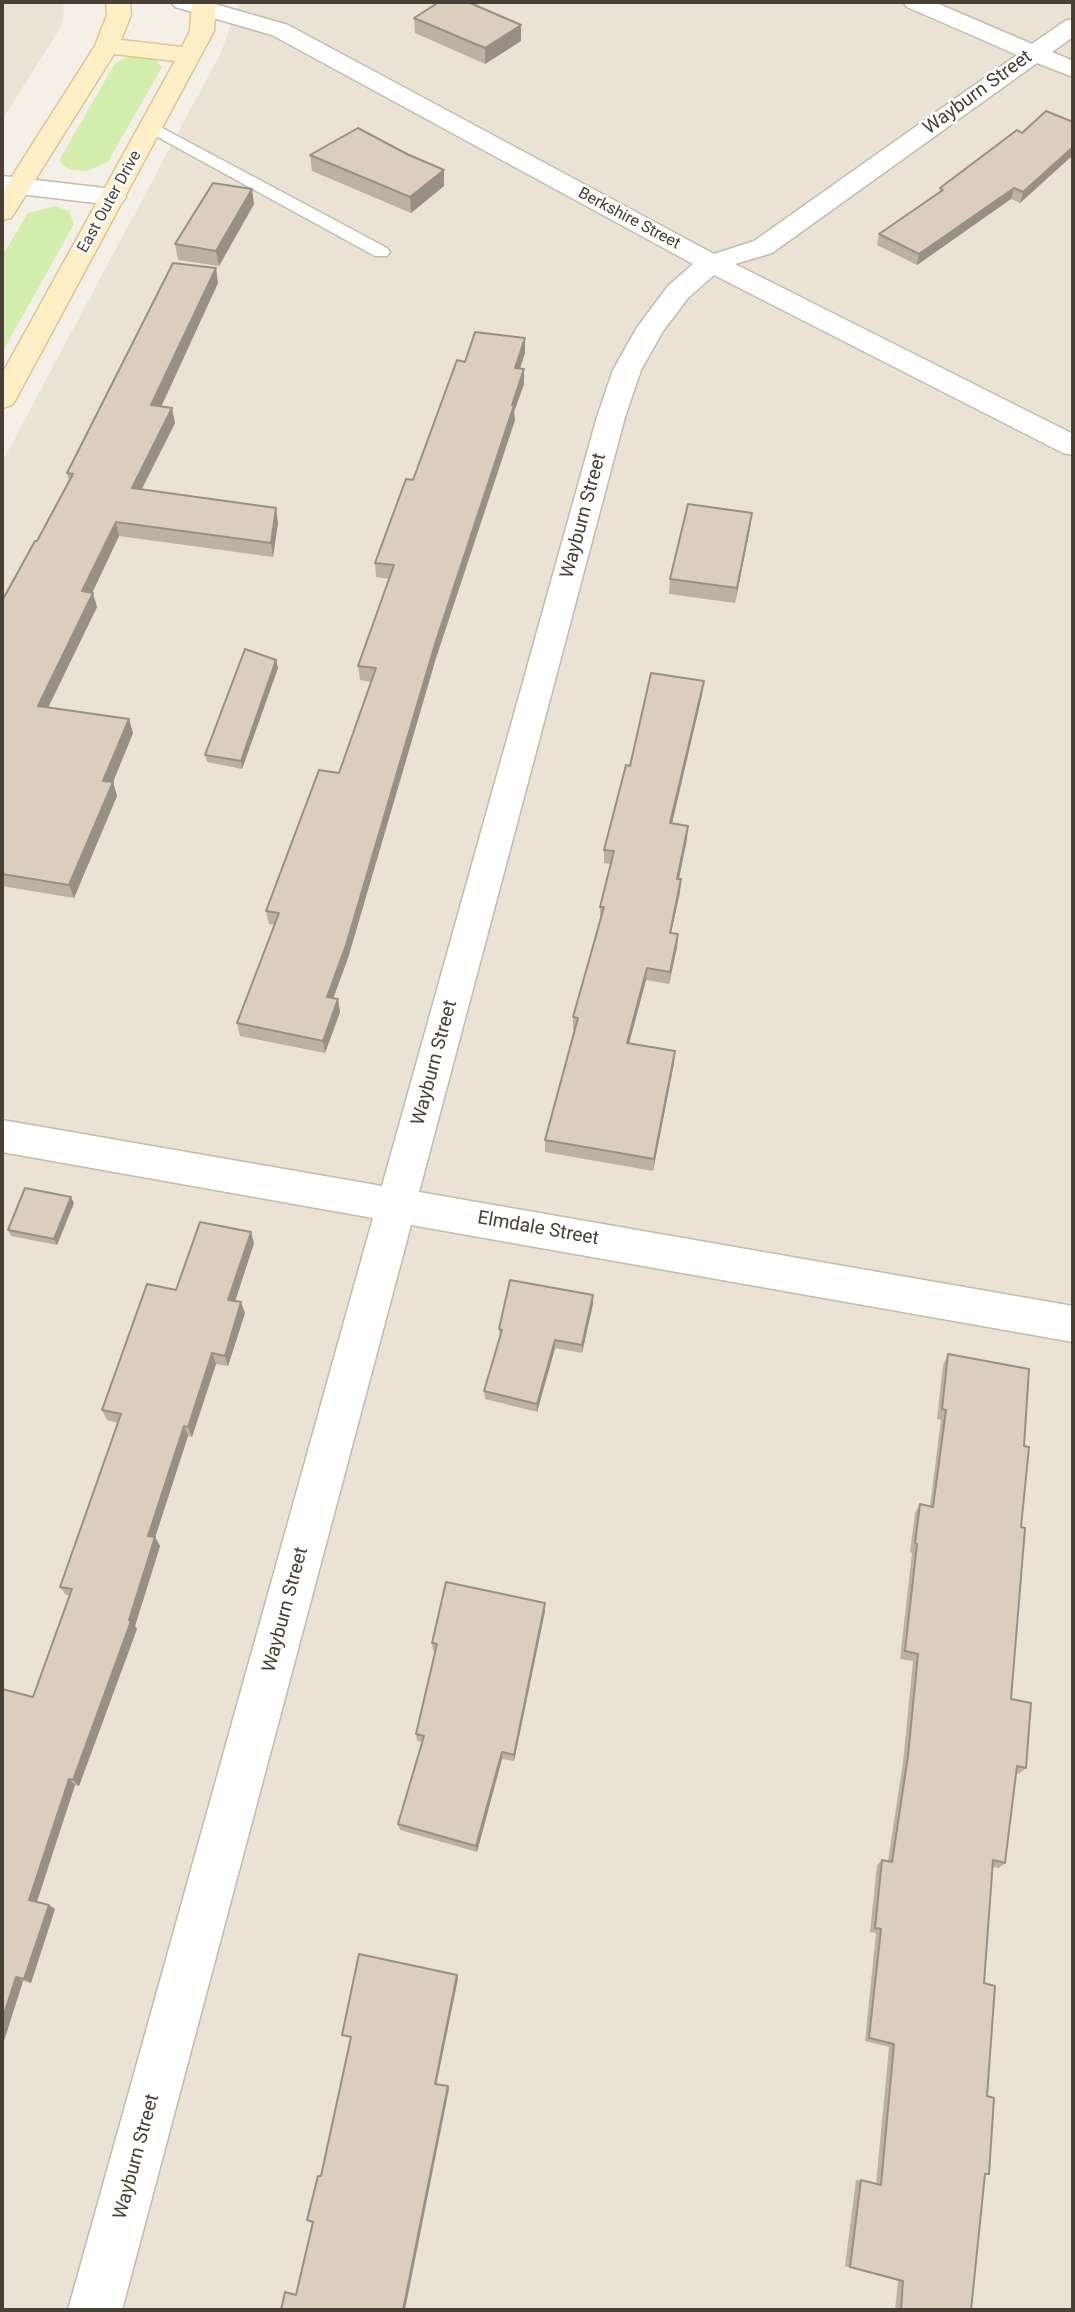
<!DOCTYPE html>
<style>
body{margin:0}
#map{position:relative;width:1075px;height:2312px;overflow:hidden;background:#f5f0e7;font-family:Roboto,sans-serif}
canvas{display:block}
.frame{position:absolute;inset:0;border:4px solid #494035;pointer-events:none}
</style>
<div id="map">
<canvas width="1075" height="2312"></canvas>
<div class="frame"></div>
</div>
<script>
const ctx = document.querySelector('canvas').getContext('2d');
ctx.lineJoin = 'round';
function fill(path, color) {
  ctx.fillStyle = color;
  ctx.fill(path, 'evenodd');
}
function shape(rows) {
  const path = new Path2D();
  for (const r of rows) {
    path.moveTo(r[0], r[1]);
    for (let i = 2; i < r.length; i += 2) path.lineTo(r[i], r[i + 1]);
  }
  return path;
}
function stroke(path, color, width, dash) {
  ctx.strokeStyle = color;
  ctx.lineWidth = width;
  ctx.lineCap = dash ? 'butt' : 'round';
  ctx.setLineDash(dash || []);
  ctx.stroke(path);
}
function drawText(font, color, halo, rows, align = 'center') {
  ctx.font = font + ' Roboto,sans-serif';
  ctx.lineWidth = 5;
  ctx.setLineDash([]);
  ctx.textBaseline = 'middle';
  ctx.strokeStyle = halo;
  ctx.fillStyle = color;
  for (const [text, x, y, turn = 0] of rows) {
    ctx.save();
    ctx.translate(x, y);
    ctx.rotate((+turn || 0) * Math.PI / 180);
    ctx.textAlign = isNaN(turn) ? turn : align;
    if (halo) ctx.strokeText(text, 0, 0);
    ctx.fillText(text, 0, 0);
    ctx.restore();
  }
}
fill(shape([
 [2,2,63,2,64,14,61,27,2,120],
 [240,2,1073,2,1073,2310,2,2310,2,462,220,54]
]), '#eae2d5');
fill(shape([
 [132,55,154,58,162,67,108,162,87,171,70,170,60,162,61,157,115,63],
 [55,206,69,211,74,224,2,353,2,256,28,213]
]), '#d3eeac');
const lane = shape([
 [151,122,387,248,390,252,387,256,375,256,145,130,143,127,145,124,151,122]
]);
const street = shape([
 [171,2,208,2,288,25,714,254,754,241,1017,55,907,7,903,2,934,2,1032,44,1065,21,1073,19,1073,37,1052,52,1073,61,1073,77,1037,63,772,253,735,264,1073,434,1073,455,1063,453,714,275,688,298,663,331,641,370,625,417,419,1192,1073,1306,1073,1342,411,1225,122,2310,68,2310,373,1218,2,1152,2,1120,382,1186,597,417,613,370,636,329,668,286,693,264,272,35,175,7,171,2],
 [2,176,113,189,122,191,126,197,122,203,113,205,2,192,2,176]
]);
const secondary = shape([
 [106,2,130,2,131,15,121,40,182,47,190,31,192,2,216,2,214,31,16,399,12,405,2,408,2,374,175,61,114,54,15,212,11,218,2,220,2,192,95,46,107,15,106,2]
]);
stroke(lane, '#c5bbab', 3);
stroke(street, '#c5bbab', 3);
stroke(secondary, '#ddc594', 3);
fill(lane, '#fff');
fill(street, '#fff');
fill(secondary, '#ffefc7');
fill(shape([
 [414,18,521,25,521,41,485,64,415,33],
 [1073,122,1073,155,1020,203,1011,199,917,265,877,245,879,234,940,191,941,188,1022,133],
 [310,155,444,186,411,213,312,171],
 [254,204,219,266,178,260,175,244],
 [218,283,161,407,175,423,142,489,278,523,273,557,119,536,92,593,97,607,48,708,133,733,113,782,117,796,74,898,2,886,2,601,37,541,69,481,67,473],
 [525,353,520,369,524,384,514,412,515,420,436,658,348,958,333,998,338,999,340,1012,325,1053,240,1036,237,1023,275,925,269,924,266,911,339,773,371,682,360,680,358,666,389,579,376,577,375,563,465,362],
 [752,513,750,528,735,603,669,594,670,579],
 [276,660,278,668,242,769,207,762,205,755],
 [702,695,672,823,687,839,679,879,680,892,671,933,678,934,677,947,669,984,646,980,629,1043,674,1063,653,1171,545,1152,545,1140,575,1030,573,1030,573,1017,600,920,600,907,611,864,604,863,604,850,630,766],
 [74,1203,57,1245,11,1236,8,1230],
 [254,1243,235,1301,245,1313,228,1366,216,1364,192,1437,188,1436,155,1537,160,1546,135,1626,137,1629,79,1786,75,1785,37,1902,49,1905,55,1909,31,1983,23,1981,2,2047,33,1697,70,1596,66,1595,60,1587,118,1423,107,1420,102,1410,176,1290],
 [593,1295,593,1304,582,1353,555,1348,537,1412,485,1399,484,1391,500,1338,499,1329],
 [948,1354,1024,1446,1021,1527,1011,1699,1026,1768,1019,1774,1016,1773,1005,1863,999,1868,993,1867,984,1983,989,2174,985,2175,971,2310,895,2310,898,2281,845,2266,856,2180,861,2180,876,2184,889,2047,865,2041,876,1933,870,1932,877,1865,882,1860,888,1861,903,1762,913,1661,900,1659,912,1553,910,1552,915,1513,920,1504,930,1506,941,1420,937,1419,943,1365],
 [545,1611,514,1761,502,1759,477,1852,400,1830,398,1824,422,1742,417,1741,416,1734,436,1651,433,1651,432,1643]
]), '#bcb1a3');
fill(shape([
 [521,25,521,41,485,64,485,48],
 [1073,147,1073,155,1020,203,1023,192],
 [444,170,444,186,411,213,410,197],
 [1014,188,1011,199,917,265,919,254],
 [252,189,254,204,219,266,216,251],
 [216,268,218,283,155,420,151,405],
 [525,338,525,353,515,383,515,368],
 [524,369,524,384,514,412,515,420,436,658,348,958,329,1010,327,997,435,644],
 [172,408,175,423,135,502,132,488],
 [276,508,278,523,273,557,271,543],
 [752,513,750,528,735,603,737,588],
 [116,522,119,536,86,606,82,591],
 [93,593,97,607,42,720,38,706],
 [276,660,278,668,242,769,241,761],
 [704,681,702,695,669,836,670,823],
 [129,719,133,733,113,782,117,796,74,898,69,885,103,781],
 [688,826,687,839,676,892,677,879],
 [681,879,680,892,668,946,670,933],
 [678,934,677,947,669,984,670,972],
 [647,968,646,980,626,1055,627,1043],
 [338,999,340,1012,325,1053,323,1041],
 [675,1051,674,1063,653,1171,654,1159],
 [71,1197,74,1203,57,1245,54,1239],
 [251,1232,254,1243,232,1311,228,1300],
 [593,1295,593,1304,582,1353,582,1345],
 [241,1302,245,1313,228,1366,225,1356],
 [555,1340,555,1348,537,1412,537,1404],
 [212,1353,216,1364,192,1437,188,1427],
 [184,1426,188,1436,153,1544,148,1536],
 [155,1537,160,1546,135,1626,137,1629,79,1786,73,1780,129,1620],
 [545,1603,545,1611,514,1761,514,1755],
 [502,1752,502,1759,477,1852,476,1846],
 [69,1779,75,1785,36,1904,29,1900],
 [49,1905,55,1909,31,1983,24,1979],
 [457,1975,458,1979,436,2086,435,2084],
 [16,1977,23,1981,2,2047,2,2020],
 [448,2086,449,2089,405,2310,403,2310]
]), '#999085');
const building = shape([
 [439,2,468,2,521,25,485,48,414,18,439,2],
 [1046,111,1073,122,1073,147,1023,192,1014,188,919,254,879,234,943,190,940,188,1017,130,1022,133,1046,111],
 [358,128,407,154,444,170,410,197,310,155,358,128],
 [213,183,252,189,216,251,175,244,213,183],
 [173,263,216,268,151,405,172,408,132,488,276,508,271,543,116,522,82,591,93,593,38,706,129,719,103,781,113,782,69,885,2,874,2,601,35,541,37,541,73,474,67,473,173,263],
 [475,332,525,338,515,368,524,369,512,405,514,405,435,644,346,945,327,997,338,999,323,1041,237,1023,279,913,266,911,319,770,339,773,376,668,358,666,394,565,375,563,406,479,413,480,457,360,465,362,475,332],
 [688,504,752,513,737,588,670,579,688,504],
 [245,649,276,660,241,761,205,755,245,649],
 [651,673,704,681,670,823,688,826,677,879,681,879,670,933,678,934,670,972,647,968,627,1043,675,1051,654,1159,545,1140,578,1018,573,1017,604,907,600,907,614,851,604,850,626,765,630,766,651,673],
 [25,1188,71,1197,54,1239,8,1230,25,1188],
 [200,1222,251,1232,228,1300,241,1302,225,1356,212,1353,188,1427,184,1426,148,1536,155,1537,129,1620,131,1621,73,1780,69,1779,29,1900,49,1905,24,1979,16,1977,2,2020,2,1689,33,1697,72,1589,60,1587,121,1414,102,1410,147,1284,176,1290,200,1222],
 [510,1280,593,1295,582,1345,555,1340,537,1404,484,1391,502,1330,499,1329,510,1280],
 [948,1354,1029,1369,1024,1446,1029,1447,1021,1527,1025,1528,1011,1699,1031,1703,1026,1768,1017,1766,1005,1863,993,1860,984,1983,995,1986,987,2096,994,2098,989,2174,985,2174,971,2310,901,2310,903,2281,850,2267,861,2180,881,2185,894,2044,869,2038,881,1929,875,1928,882,1860,892,1862,908,1756,918,1654,905,1651,917,1544,915,1543,920,1504,933,1507,946,1410,942,1409,948,1354],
 [446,1582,545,1603,514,1755,502,1752,476,1846,398,1824,424,1736,416,1734,437,1644,432,1643,446,1582],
 [359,1954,457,1975,435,2084,448,2086,403,2310,281,2310,285,2292,296,2295,313,2222,307,2220,318,2176,321,2176,351,2037,342,2035,359,1954]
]);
fill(building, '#dbcebe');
stroke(building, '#999085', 2);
drawText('16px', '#494035', '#fff', [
 ["East Outer Drive",110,202,-61],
 ["Berkshire Street",629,219,28]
]);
drawText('19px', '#494035', '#fff', [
 ["Wayburn Street",978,93,-36],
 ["Wayburn Street",584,516,-75],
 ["Wayburn Street",435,1063,-75],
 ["Elmdale Street",538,1229,10],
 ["Wayburn Street",286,1610,-75],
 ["Wayburn Street",137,2157,-75]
]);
</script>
